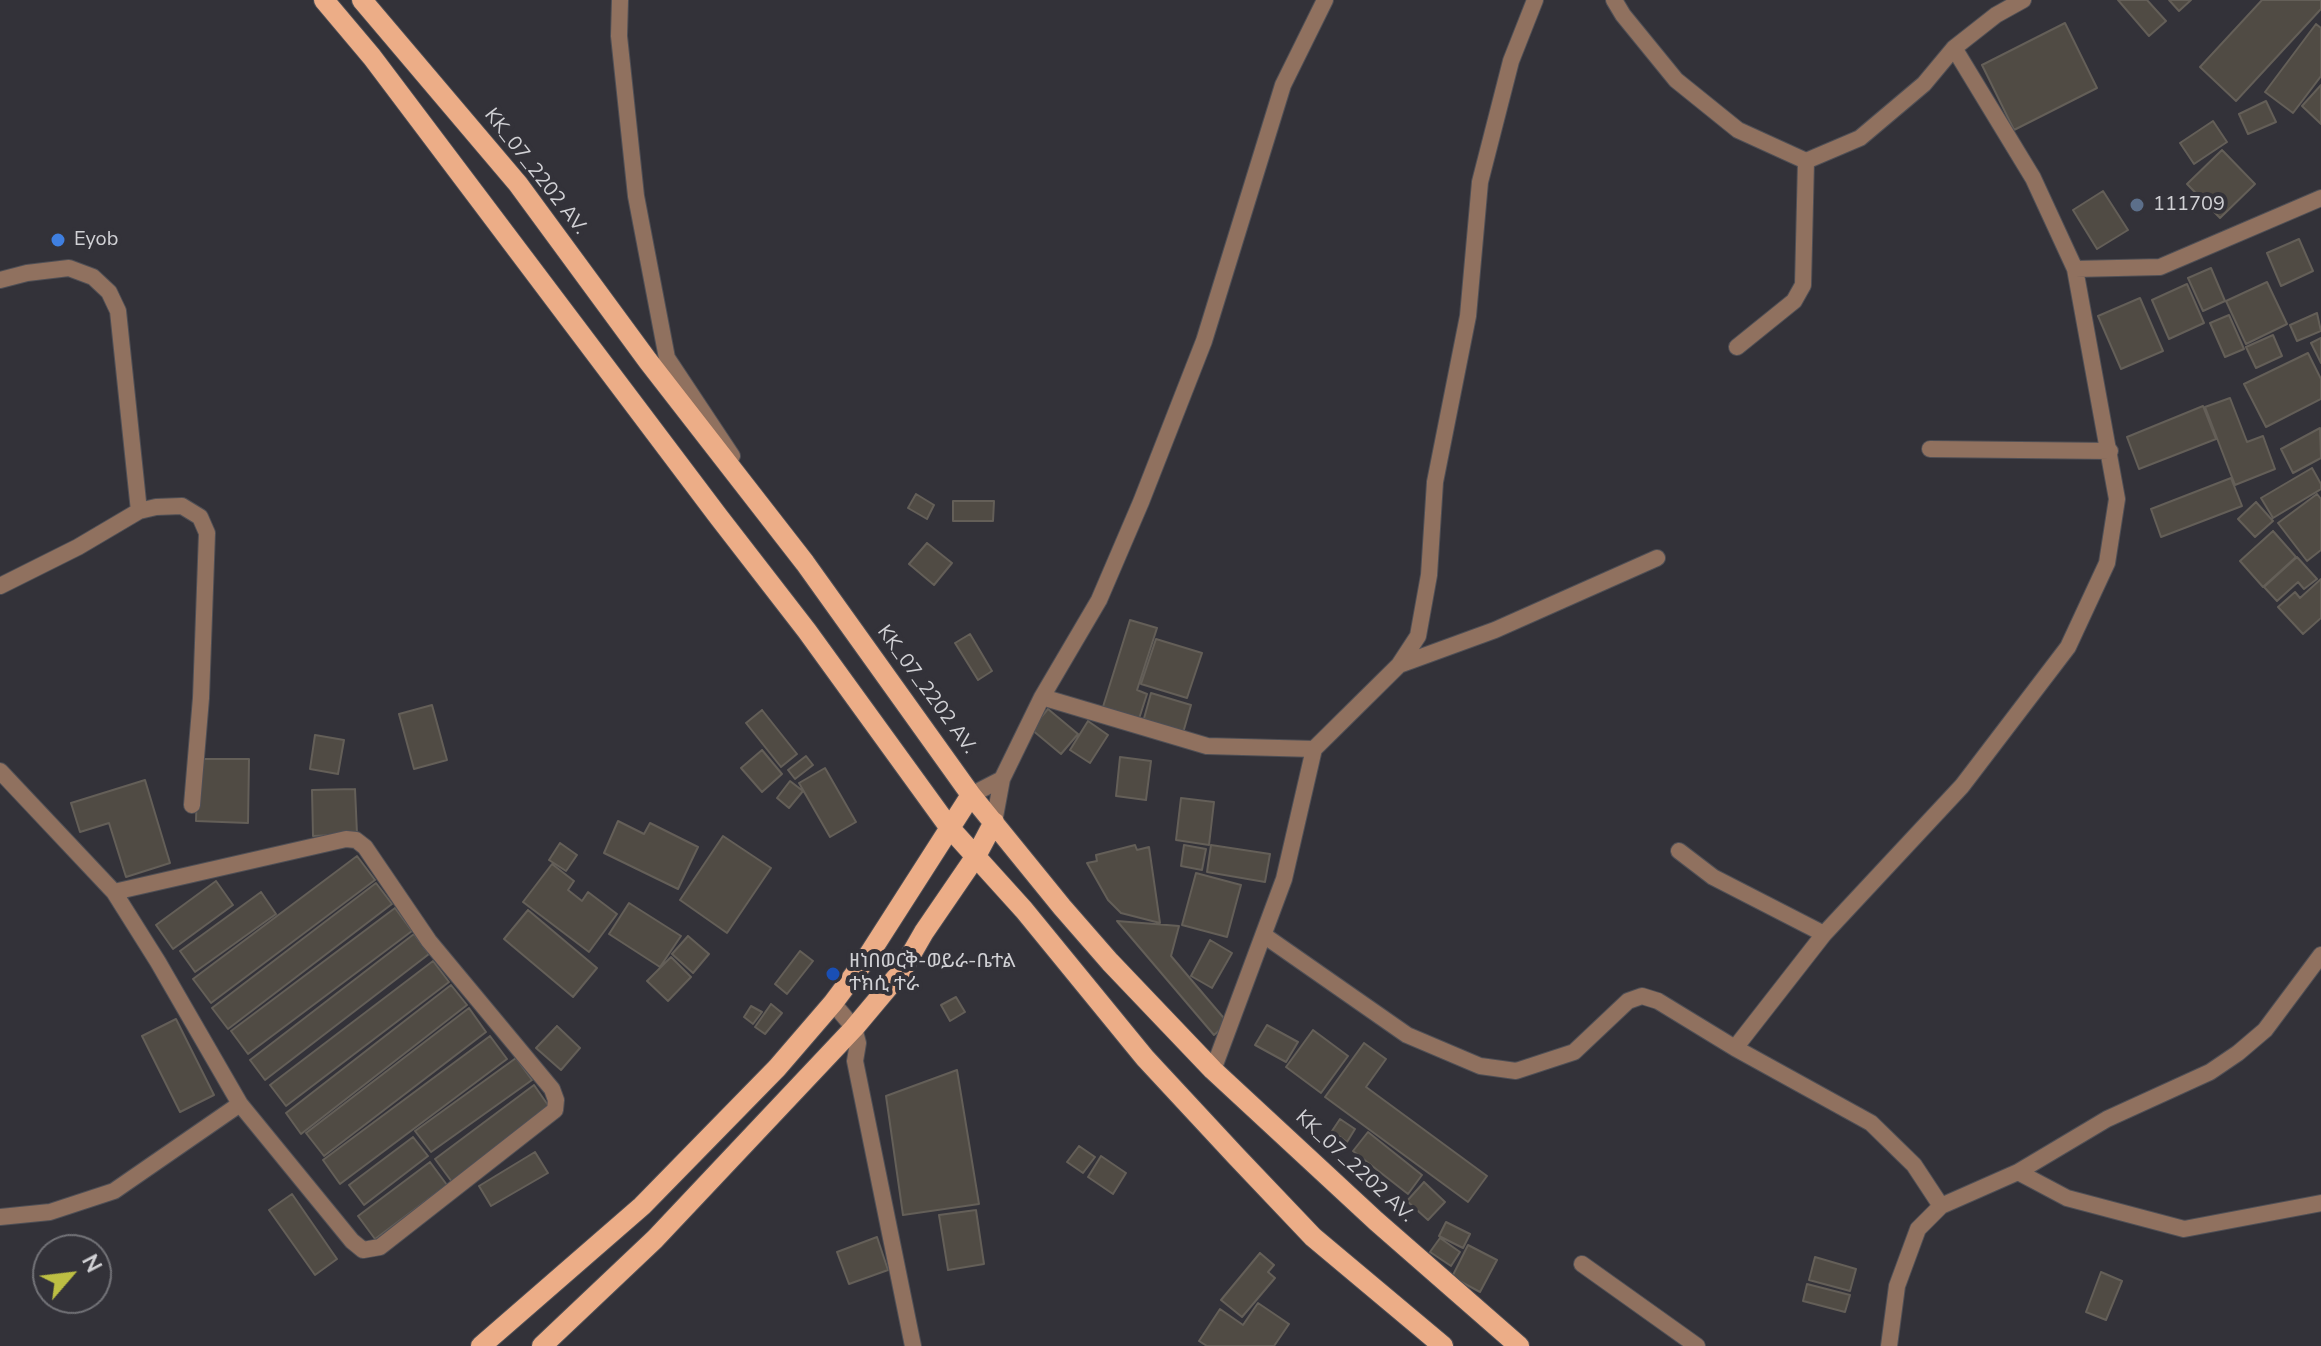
<!DOCTYPE html>
<meta charset="utf-8">
<style>
body{margin:0}
#map{position:relative;width:2321px;height:1346px;overflow:hidden;background:#333239;font-family:"Nunito Sans",sans-serif}
canvas{display:block}
.north{position:absolute;left:32px;top:1234px;width:80px;height:80px;box-sizing:border-box;background:#333239;border:2px solid #727277;border-radius:50%;rotate:62deg;font-size:22px;font-weight:700;line-height:32px;text-align:center;color:#d1d1d5}
.north::after{content:'';display:block;margin:auto;width:28px;height:36px;background:#bdbf43;clip-path:polygon(50% 0,100% 100%,50% 72%,0 100%)}
</style>
<div id="map">
<canvas width="2321" height="1346"></canvas>
<div class="north">N</div>
</div>
<script>
const ctx = document.querySelector('canvas').getContext('2d');
ctx.lineJoin = 'round';
function fill(path, color) {
  ctx.fillStyle = color;
  ctx.fill(path, 'evenodd');
}
function shape(rows) {
  const path = new Path2D();
  for (const r of rows) {
    path.moveTo(r[0], r[1]);
    for (let i = 2; i < r.length; i += 2) path.lineTo(r[i], r[i + 1]);
  }
  return path;
}
function stroke(path, color, width, dash) {
  ctx.strokeStyle = color;
  ctx.lineWidth = width;
  ctx.lineCap = dash ? 'butt' : 'round';
  ctx.setLineDash(dash || []);
  ctx.stroke(path);
}
function drawText(font, color, halo, rows, align = 'center') {
  ctx.font = font + ' "Nunito Sans","Noto Sans Ethiopic",sans-serif';
  ctx.lineWidth = 8;
  ctx.setLineDash([]);
  ctx.textBaseline = 'middle';
  ctx.strokeStyle = halo;
  ctx.fillStyle = color;
  for (const [text, x, y, turn = 0] of rows) {
    ctx.save();
    ctx.translate(x, y);
    ctx.rotate((+turn || 0) * Math.PI / 180);
    ctx.textAlign = isNaN(turn) ? turn : align;
    if (halo) ctx.strokeText(text, 0, 0);
    ctx.fillText(text, 0, 0);
    ctx.restore();
  }
}
const building = shape([
 [2118,0,2147,0,2166,21,2149,36,2118,0],
 [2169,0,2191,0,2179,11,2169,0],
 [2262,0,2321,0,2321,9,2236,101,2200,67,2262,0],
 [2065,23,2097,88,2014,130,1982,65,2065,23],
 [2316,24,2321,28,2321,76,2293,113,2265,92,2316,24],
 [2321,85,2321,124,2302,106,2321,85],
 [2266,101,2276,122,2248,134,2239,114,2266,101],
 [2213,121,2227,142,2194,164,2180,143,2213,121],
 [2222,150,2255,184,2220,218,2187,184,2222,150],
 [2103,191,2128,230,2097,249,2073,210,2103,191],
 [2299,239,2313,271,2281,286,2267,253,2299,239],
 [2211,268,2225,301,2203,311,2188,278,2211,268],
 [2267,282,2287,324,2246,344,2226,301,2267,282],
 [2187,284,2204,323,2169,339,2152,300,2187,284],
 [2140,298,2163,351,2121,369,2098,316,2140,298],
 [2317,313,2321,331,2297,341,2290,325,2317,313],
 [2229,315,2244,349,2225,357,2210,323,2229,315],
 [2273,335,2282,356,2256,368,2246,347,2273,335],
 [2321,338,2321,363,2311,343,2321,338],
 [2308,353,2321,379,2321,399,2266,427,2244,384,2308,353],
 [2230,398,2247,442,2263,436,2275,469,2235,485,2205,407,2230,398],
 [2203,406,2216,439,2139,469,2127,437,2203,406],
 [2320,428,2321,458,2293,473,2281,449,2320,428],
 [2312,468,2321,484,2321,489,2273,518,2261,498,2312,468],
 [2231,478,2242,506,2161,537,2151,509,2231,478],
 [916,494,934,505,927,519,908,508,916,494],
 [2317,494,2321,499,2321,550,2307,561,2278,523,2317,494],
 [953,501,994,501,993,521,953,521,953,501],
 [2256,502,2273,521,2255,537,2238,519,2256,502],
 [2273,531,2296,557,2263,587,2240,561,2273,531],
 [927,543,952,563,934,585,909,564,927,543],
 [2297,557,2317,579,2304,589,2298,582,2277,601,2264,587,2297,557],
 [2321,579,2321,618,2303,634,2278,607,2295,592,2300,598,2321,579],
 [1130,620,1157,628,1137,690,1147,694,1138,722,1102,710,1130,620],
 [970,634,992,671,978,680,955,643,970,634],
 [1156,639,1202,653,1187,698,1141,684,1156,639],
 [1151,693,1191,705,1183,733,1143,722,1151,693],
 [432,705,447,760,414,769,399,714,432,705],
 [1048,709,1078,734,1061,754,1031,729,1048,709],
 [762,710,797,754,781,767,746,723,762,710],
 [1088,721,1108,735,1090,763,1070,750,1088,721],
 [315,735,344,740,338,774,310,769,315,735],
 [762,750,782,774,762,792,741,768,762,750],
 [806,756,813,765,795,779,788,770,806,756],
 [1120,757,1151,761,1146,800,1116,796,1120,757],
 [198,759,249,759,248,823,196,821,198,759],
 [825,768,856,822,830,837,799,783,825,768],
 [145,780,170,863,126,877,109,823,80,832,71,803,145,780],
 [790,781,803,791,789,808,777,798,790,781],
 [355,789,357,834,313,836,312,790,355,789],
 [1181,798,1214,802,1209,845,1176,840,1181,798],
 [618,821,644,834,650,823,698,847,678,889,604,853,618,821],
 [723,836,771,868,727,933,680,900,723,836],
 [560,843,577,855,566,871,549,860,560,843],
 [1135,845,1137,850,1149,847,1160,923,1121,913,1108,900,1087,863,1097,861,1096,855,1135,845],
 [1184,845,1206,849,1202,870,1181,866,1184,845],
 [1211,845,1270,854,1265,882,1207,872,1211,845],
 [357,856,375,880,211,1003,193,979,357,856],
 [552,864,574,881,568,890,582,901,588,892,617,914,589,952,523,902,552,864],
 [1196,873,1241,885,1227,937,1182,925,1196,873],
 [216,881,233,905,173,949,156,925,216,881],
 [376,883,392,904,228,1029,212,1008,376,883],
 [261,892,276,914,195,972,180,951,261,892],
 [629,903,681,936,660,967,609,934,629,903],
 [395,908,412,931,248,1054,231,1031,395,908],
 [528,910,597,968,573,997,504,939,528,910],
 [1117,921,1179,926,1171,956,1228,1023,1214,1035,1117,921],
 [414,934,429,954,265,1080,250,1060,414,934],
 [688,936,709,954,693,973,672,954,688,936],
 [1210,940,1232,953,1212,988,1191,976,1210,940],
 [800,951,813,961,787,994,775,984,800,951],
 [671,957,691,977,668,1001,647,981,671,957],
 [433,961,449,982,286,1106,270,1085,433,961],
 [451,985,467,1005,301,1134,286,1113,451,985],
 [956,997,965,1012,950,1021,941,1005,956,997],
 [771,1004,782,1013,765,1034,755,1027,771,1004],
 [751,1006,762,1012,753,1024,744,1017,751,1006],
 [469,1008,486,1032,324,1156,306,1133,469,1008],
 [176,1019,214,1095,180,1112,142,1036,176,1019],
 [1267,1025,1298,1042,1286,1062,1255,1045,1267,1025],
 [557,1026,580,1048,561,1070,536,1048,557,1026],
 [1313,1030,1348,1056,1321,1093,1286,1067,1313,1030],
 [490,1036,507,1059,340,1184,323,1160,490,1036],
 [1364,1043,1386,1059,1366,1087,1487,1176,1468,1202,1325,1097,1364,1043],
 [516,1058,532,1080,431,1152,415,1131,516,1058],
 [957,1070,979,1204,903,1215,886,1096,957,1070],
 [534,1085,550,1108,452,1182,435,1159,534,1085],
 [1340,1119,1355,1129,1347,1142,1332,1131,1340,1119],
 [1368,1132,1422,1175,1408,1194,1353,1151,1368,1132],
 [413,1137,428,1156,364,1205,349,1185,413,1137],
 [1079,1146,1095,1157,1083,1173,1067,1162,1079,1146],
 [535,1152,548,1173,491,1206,479,1186,535,1152],
 [1101,1156,1126,1173,1113,1194,1088,1177,1101,1156],
 [430,1162,447,1185,375,1239,358,1216,430,1162],
 [1424,1182,1445,1202,1428,1220,1407,1201,1424,1182],
 [292,1194,337,1259,315,1275,269,1210,292,1194],
 [976,1210,984,1264,948,1270,939,1215,976,1210],
 [1446,1222,1470,1234,1463,1248,1439,1236,1446,1222],
 [877,1237,888,1270,849,1284,837,1252,877,1237],
 [1440,1238,1460,1252,1451,1266,1430,1252,1440,1238],
 [1468,1245,1497,1260,1480,1292,1452,1277,1468,1245],
 [1260,1253,1274,1265,1268,1272,1275,1278,1242,1317,1221,1300,1260,1253],
 [1815,1257,1856,1269,1850,1291,1809,1280,1815,1257],
 [2101,1272,2122,1281,2106,1320,2086,1312,2101,1272],
 [1807,1284,1850,1295,1845,1312,1803,1301,1807,1284],
 [1258,1303,1289,1324,1274,1346,1207,1346,1199,1341,1220,1309,1243,1325,1258,1303]
]);
fill(building, '#504b44');
stroke(building, '#645f58', 2);
const minor = shape([
 [620,0,619,36,636,196,667,358,732,456],
 [1614,0,1623,15,1676,80,1738,130,1806,161,1860,138,1924,84,1954,48,1996,15,2023,0],
 [2075,269,2160,267,2321,198],
 [0,280,27,273,69,268,93,277,109,292,118,311,139,511,156,507,182,506,200,517,207,533,201,698,192,805],
 [1737,347,1794,301,1803,285,1806,161],
 [1930,449,2110,451],
 [0,586,78,547,139,511],
 [1399,665,1495,630,1657,558],
 [1042,697,1207,746,1314,749],
 [0,771,114,892,158,962,240,1104,352,1241,363,1250,380,1247,555,1110,556,1100,552,1089,429,941,365,847,356,840,346,839,114,892],
 [971,795,1002,779],
 [994,822,1002,779,1042,697,1099,600,1141,502,1204,341,1283,85,1325,0],
 [1679,851,1713,877,1824,934],
 [1265,936,1407,1035,1480,1066,1516,1071,1574,1052,1628,1001,1642,996,1658,1001,1735,1048],
 [833,1003,854,1028,858,1043,855,1061,913,1346],
 [1213,1070,1284,879,1314,749,1399,665,1418,636,1429,575,1435,482,1468,316,1480,182,1511,61,1535,0],
 [2018,1172,2067,1198,2184,1229,2321,1203],
 [1941,1206,1914,1165,1871,1123,1735,1048,1824,934,1962,786,2068,647,2107,563,2117,499,2075,269,2033,178,1954,48],
 [0,1217,50,1212,114,1191,240,1104],
 [1582,1264,1697,1346],
 [1889,1346,1897,1286,1918,1229,1941,1206,2018,1172,2107,1119,2210,1072,2238,1053,2265,1030,2321,955]
]);
const primary = shape([
 [324,0,372,57,718,516,807,631,949,827,1024,910,1145,1058,1236,1156,1313,1237,1443,1346],
 [362,0,518,184,648,361,805,563,971,795,1062,907,1110,962,1213,1070,1376,1221,1519,1346],
 [481,1346,642,1206,777,1068,833,1003,866,959,971,795],
 [542,1346,655,1239,854,1028,901,972,924,932,976,856,994,822]
]);
stroke(minor, '#4f4f55', 18);
stroke(primary, '#4f4f55', 22);
stroke(minor, '#90715f', 16);
stroke(primary, '#ecad87', 20);
for (const [x, y, r, color] of [
 [2137,205,8,"#5c6f8a"],
 [58,240,8,"#3f7fe0"],
 [833,974,8,"#1a4fb4"]
]) {
  const dot = new Path2D();
  dot.arc(x, y, r, 0, 2 * Math.PI);
  ctx.fillStyle = color;
  ctx.fill(dot);
  stroke(dot, '#333239', 3);
}
drawText('20px', '#d1d1d5', '#333239', [
 ["KK_07_2202 AV.",535,172,52],
 ["KK_07_2202 AV.",926,690,54],
 ["KK_07_2202 AV.",1354,1167,43]
]);
drawText('20px', '#d1d1d5', '#333239', [
 ["111709",2153,205],
 ["Eyob",74,240],
 ["ዘነበወርቅ-ወይራ-ቤተል",849,962],
 ["ተክሲ ተራ",849,985]
], 'left');
</script>
